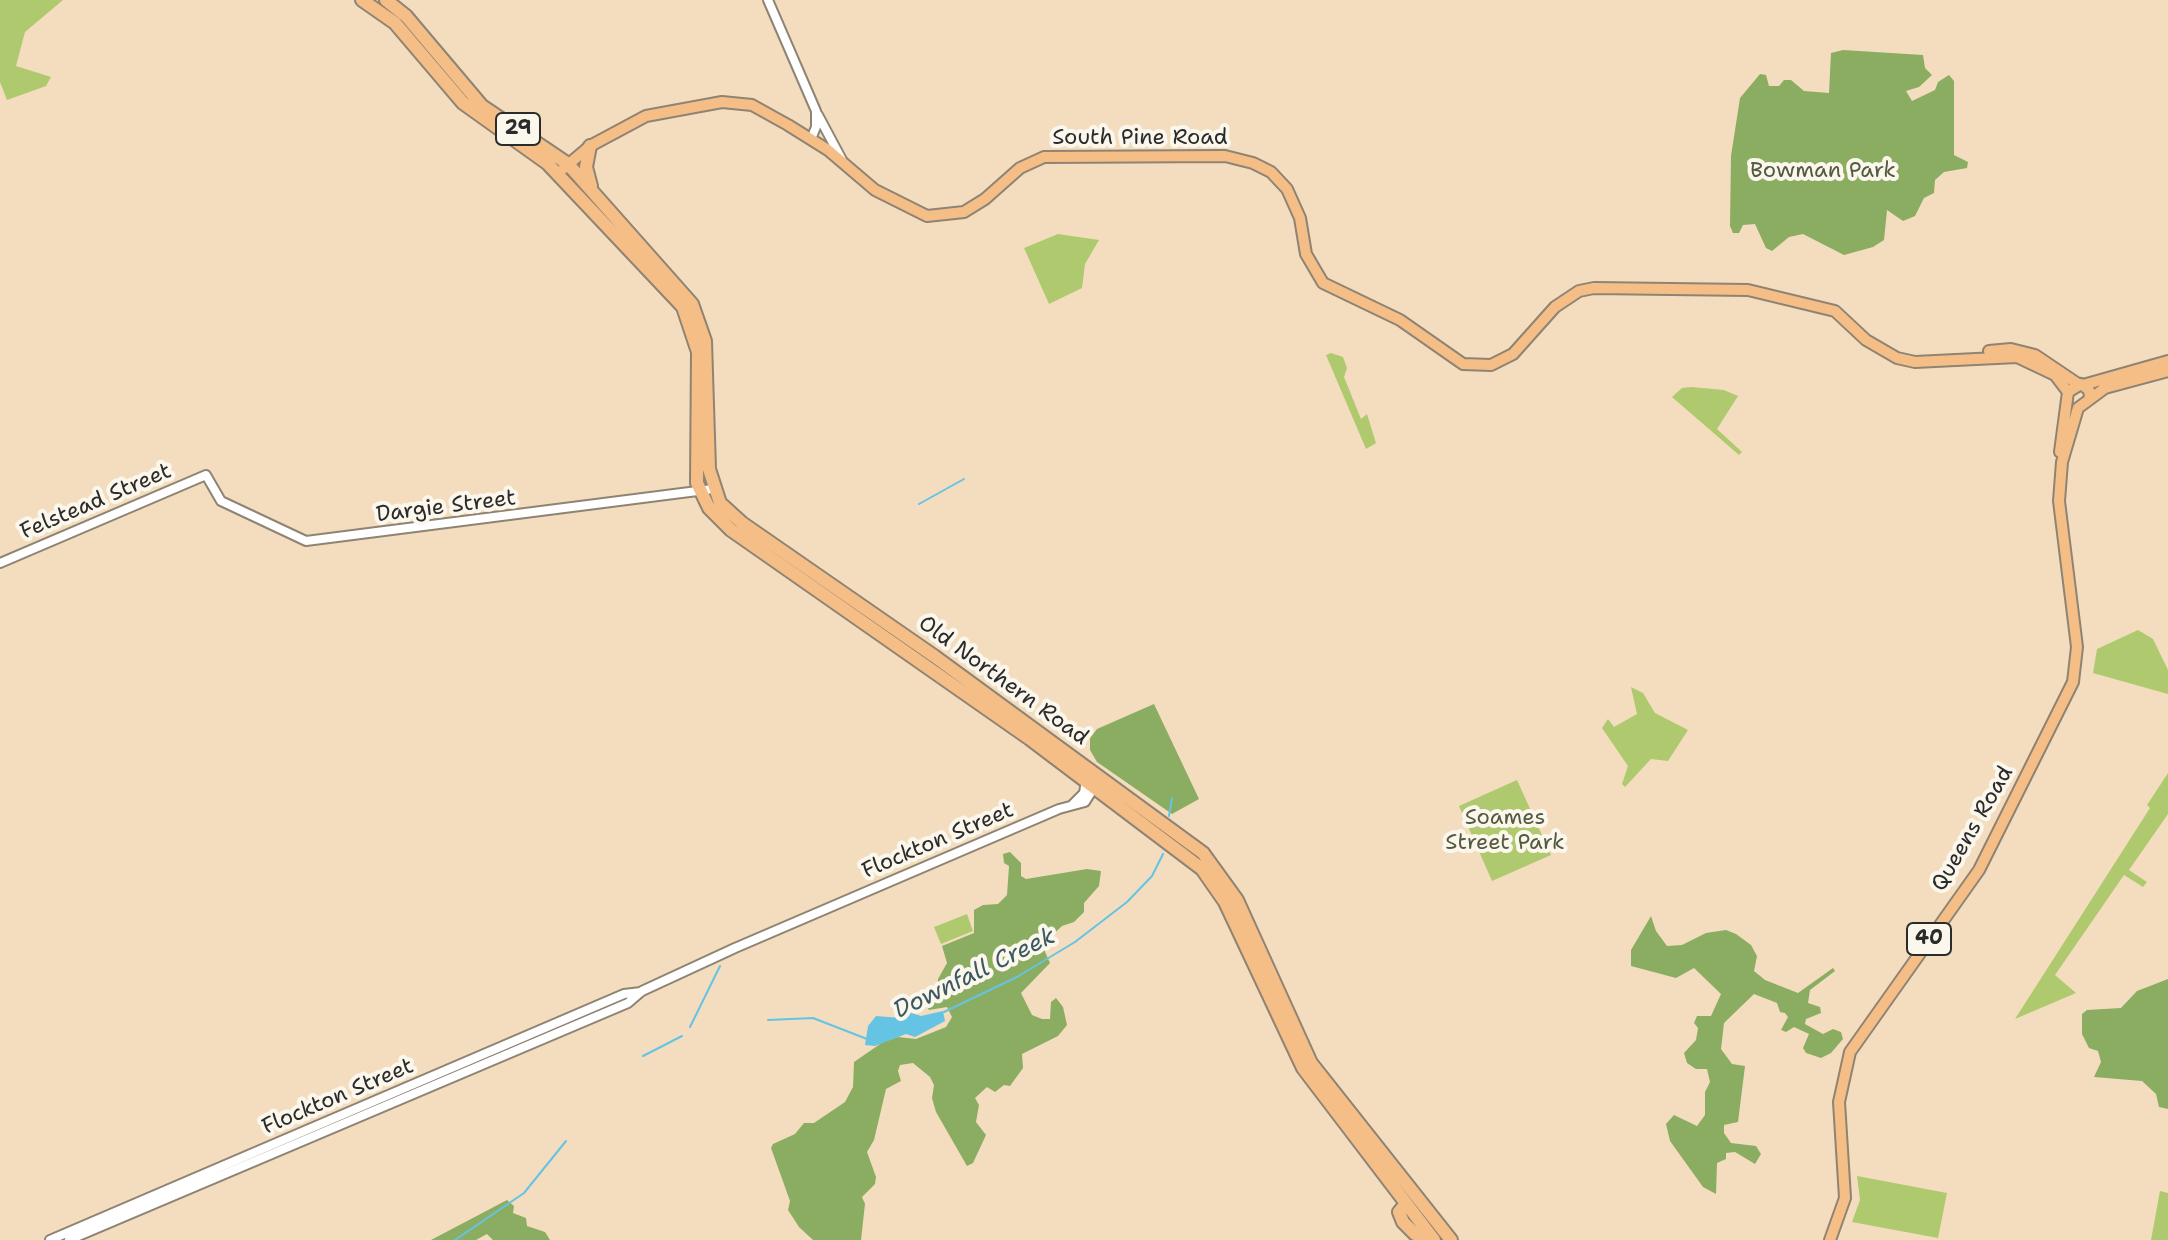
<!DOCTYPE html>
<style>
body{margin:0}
canvas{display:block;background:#f3ddbe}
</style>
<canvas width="2168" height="1240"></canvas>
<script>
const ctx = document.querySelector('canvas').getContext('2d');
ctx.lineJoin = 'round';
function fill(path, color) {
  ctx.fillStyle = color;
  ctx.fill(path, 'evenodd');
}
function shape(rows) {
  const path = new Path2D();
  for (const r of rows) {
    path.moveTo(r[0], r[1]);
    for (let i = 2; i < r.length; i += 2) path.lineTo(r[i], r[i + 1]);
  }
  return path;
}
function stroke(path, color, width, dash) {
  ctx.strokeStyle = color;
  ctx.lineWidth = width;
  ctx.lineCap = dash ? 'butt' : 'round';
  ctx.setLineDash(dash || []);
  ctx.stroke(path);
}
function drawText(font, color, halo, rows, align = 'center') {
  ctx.font = font + ' "Shantell Sans",sans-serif';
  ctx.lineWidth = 8;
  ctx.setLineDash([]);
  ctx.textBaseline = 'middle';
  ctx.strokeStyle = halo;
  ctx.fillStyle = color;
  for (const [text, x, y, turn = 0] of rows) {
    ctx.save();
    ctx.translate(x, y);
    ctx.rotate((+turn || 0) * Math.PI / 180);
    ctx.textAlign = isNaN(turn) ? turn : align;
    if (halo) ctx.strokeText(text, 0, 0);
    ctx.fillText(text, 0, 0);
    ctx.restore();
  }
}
fill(shape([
 [0,0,63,0,25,32,16,66,51,77,46,86,7,100,0,82],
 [1058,234,1099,240,1085,264,1082,288,1049,304,1024,248],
 [1331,353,1343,357,1347,368,1344,377,1361,419,1367,414,1376,443,1366,449,1326,355],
 [1691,387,1724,390,1738,396,1717,429,1742,452,1739,455,1672,397,1682,388],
 [2138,630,2153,639,2168,670,2168,694,2093,673,2097,649],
 [1631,687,1643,693,1655,713,1688,730,1668,761,1651,759,1625,787,1622,784,1628,766,1602,728,1608,719,1614,727,1637,714],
 [2168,773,2168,814,2129,870,2147,882,2143,887,2124,875,2055,975,2076,993,2015,1019,2150,808,2147,805],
 [1517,780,1551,855,1492,881,1459,806],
 [967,914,973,931,941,944,934,927],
 [1857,1176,1947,1193,1938,1238,1852,1222,1860,1200],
 [2160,1191,2168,1193,2168,1240,2151,1240]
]), '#afc96f');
fill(shape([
 [1843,50,1923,55,1925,68,1932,75,1919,87,1906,91,1912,101,1935,90,1938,82,1949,75,1954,81,1954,155,1968,162,1967,168,1944,172,1935,180,1934,193,1924,198,1915,216,1903,221,1887,210,1884,240,1873,247,1844,255,1803,234,1789,237,1772,251,1766,248,1755,224,1743,225,1739,233,1733,233,1730,226,1731,156,1740,98,1760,74,1766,75,1769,86,1779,86,1784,80,1791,80,1804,91,1829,93,1831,53],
 [1154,704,1199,799,1172,814,1097,762,1090,750,1090,738,1097,729],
 [1010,852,1021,863,1021,876,1026,879,1087,869,1101,871,1099,886,1084,903,1084,912,1074,922,1062,926,1042,945,1050,963,1021,993,1032,1015,1042,1019,1050,1019,1051,1002,1056,998,1063,1007,1067,1025,1058,1036,1022,1054,1023,1068,1010,1086,1004,1085,995,1092,987,1087,975,1098,979,1105,976,1122,986,1135,973,1163,967,1166,936,1112,932,1098,934,1085,930,1077,913,1063,900,1065,898,1071,901,1081,886,1089,874,1140,867,1152,876,1177,875,1184,862,1197,865,1204,861,1240,813,1240,799,1227,788,1210,790,1201,771,1148,773,1144,795,1134,804,1123,814,1123,845,1102,853,1087,854,1062,883,1042,898,1037,916,1039,946,1027,952,1017,947,1007,929,1010,926,1005,938,995,938,979,947,963,942,946,974,933,974,910,983,905,998,904,1007,895,1009,866,1004,863,1003,854],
 [1651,916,1656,931,1667,946,1682,945,1706,933,1726,930,1736,934,1751,945,1757,956,1754,971,1765,980,1798,993,1833,968,1835,971,1810,990,1808,1003,1820,1007,1821,1013,1806,1019,1805,1024,1823,1034,1833,1029,1841,1032,1843,1039,1831,1053,1821,1058,1806,1053,1803,1048,1809,1034,1794,1027,1786,1032,1781,1030,1788,1017,1785,1013,1780,1012,1777,1003,1754,994,1724,1023,1721,1049,1732,1064,1745,1066,1738,1122,1724,1125,1724,1133,1731,1143,1756,1146,1761,1154,1755,1164,1735,1152,1726,1153,1726,1159,1717,1163,1716,1194,1703,1187,1670,1141,1666,1124,1674,1115,1697,1126,1705,1115,1705,1092,1710,1082,1707,1069,1696,1069,1687,1063,1684,1053,1696,1040,1698,1028,1694,1023,1697,1016,1711,1016,1721,994,1694,968,1676,978,1631,966,1631,950],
 [2168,979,2168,1109,2159,1107,2156,1094,2142,1081,2094,1077,2101,1062,2098,1051,2089,1048,2082,1034,2082,1014,2087,1010,2121,1008,2137,991],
 [507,1200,514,1206,513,1213,526,1218,527,1226,545,1232,550,1240,493,1240,487,1234,476,1240,431,1240]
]), '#8bad62');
fill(shape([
 [943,1011,945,1021,915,1037,906,1034,875,1046,865,1045,868,1026,876,1016,901,1018,908,1012,921,1016]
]), '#65c3e3');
stroke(shape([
 [919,504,964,479],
 [1169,816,1172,798],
 [944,1012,1017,977,1075,942,1127,902,1152,876,1163,854],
 [768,1020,813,1018,867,1039],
 [690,1027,720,966],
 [643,1056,682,1036],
 [455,1240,524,1193,566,1141]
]), '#65c3e3', 2);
const minor = shape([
 [768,0,816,111,816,127,811,139],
 [818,115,842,160],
 [0,563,206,475,221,501,306,541,713,489],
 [1073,804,1084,793,1086,781],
 [50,1240,624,994,641,992],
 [69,1240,628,1003,642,991,735,948,1059,809,1085,802,1095,786]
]);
const major = shape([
 [563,169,590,146,646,116,722,102,752,105,788,125,828,150,875,190,927,216,964,212,985,199,1020,168,1044,157,1225,156,1253,163,1271,172,1287,189,1300,218,1306,254,1323,283,1400,320,1463,364,1491,365,1513,354,1555,307,1579,291,1594,288,1748,290,1835,311,1866,340,1897,358,1915,362,2017,357,2055,375,2068,392],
 [1989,351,2011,349,2035,355,2078,384],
 [2083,385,2168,361],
 [2078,408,2105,388,2168,371],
 [2060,452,2068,392,2081,384,2089,390,2090,397],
 [1830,1240,1845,1198,1839,1102,1850,1052,1979,870,2073,682,2077,647,2059,501,2062,462,2078,408]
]);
const highway = shape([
 [362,0,395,23,463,103,547,163,683,307,698,352,697,483,709,508,731,530,1030,739,1202,869,1225,902,1303,1068,1434,1240],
 [386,0,406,16,482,106,568,164,692,304,705,341,709,469,720,503,742,523,934,656,1203,853,1237,900,1311,1063,1451,1240],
 [590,146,586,167,591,186],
 [1405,1205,1399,1212,1403,1222,1415,1234,1431,1236]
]);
stroke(minor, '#8f8474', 12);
stroke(major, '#8f8474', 14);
stroke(highway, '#8f8474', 16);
stroke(minor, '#fff', 8);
stroke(major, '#f6be87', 10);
stroke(highway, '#f6be87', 12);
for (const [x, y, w] of [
 [518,129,44],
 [1929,939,44]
]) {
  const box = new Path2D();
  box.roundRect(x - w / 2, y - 16, w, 32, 6);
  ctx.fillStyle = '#fbf7ec';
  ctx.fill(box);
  stroke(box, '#2b2b2b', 2);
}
drawText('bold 20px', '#2b2b2b', null, [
 ["29",518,129],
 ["40",1929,939]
]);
drawText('22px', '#2b2b2b', '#fbf7ec', [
 ["South Pine Road",1140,138],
 ["Felstead Street",96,502,-23],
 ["Dargie Street",446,507,-7],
 ["Old Northern Road",1003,681,36],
 ["Queens Road",1973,829,-60],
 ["Flockton Street",938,841,-23],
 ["Flockton Street",338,1097,-23]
]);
drawText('22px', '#535a3f', '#fbf7ec', [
 ["Bowman Park",1823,171],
 ["Soames",1505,818],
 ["Street Park",1505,843]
]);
drawText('italic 24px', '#3c5962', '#fbf7ec', [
 ["Downfall Creek",975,974,-26]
]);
</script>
